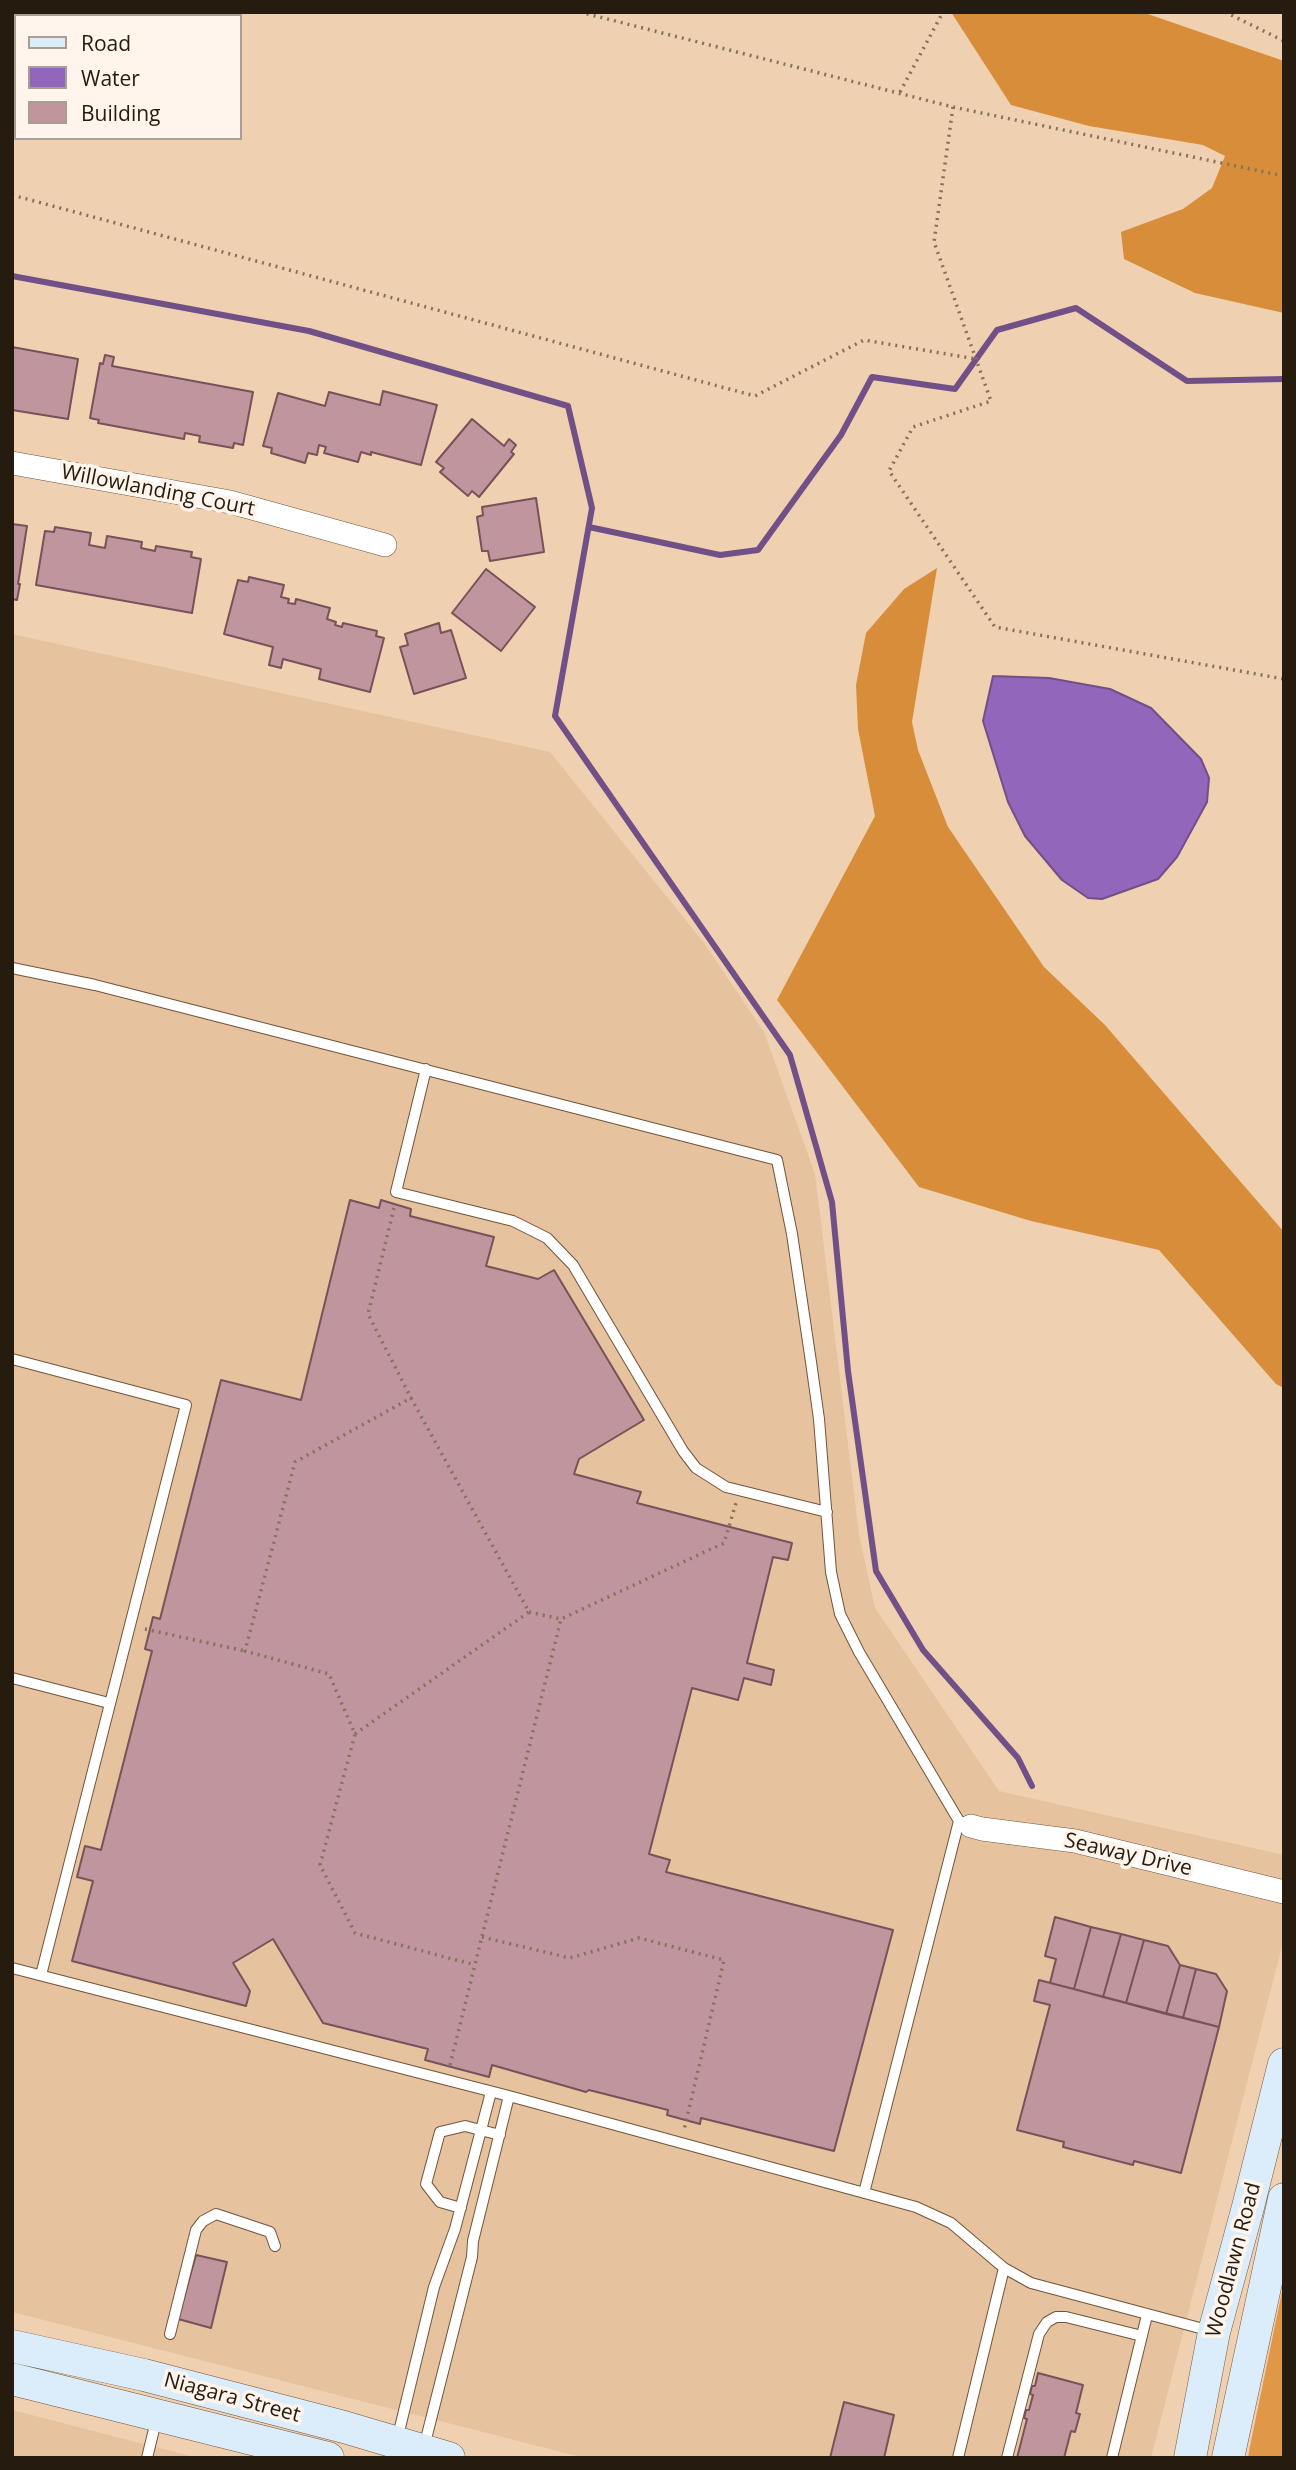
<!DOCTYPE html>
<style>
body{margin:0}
#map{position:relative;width:1296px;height:2470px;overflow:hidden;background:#efd0b1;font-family:"Open Sans",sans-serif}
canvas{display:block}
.frame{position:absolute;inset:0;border:14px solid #261b0f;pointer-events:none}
.legend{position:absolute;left:14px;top:14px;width:228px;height:126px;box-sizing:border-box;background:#fff5ec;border:2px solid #a89e94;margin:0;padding:9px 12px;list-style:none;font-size:21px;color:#261b0f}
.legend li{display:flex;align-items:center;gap:14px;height:35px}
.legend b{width:35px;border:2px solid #a89e94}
</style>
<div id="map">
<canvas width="1296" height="2470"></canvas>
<div class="frame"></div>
<ul class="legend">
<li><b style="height:9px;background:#dbecfa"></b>Road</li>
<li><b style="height:19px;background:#9166bb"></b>Water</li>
<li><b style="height:19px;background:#c1959e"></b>Building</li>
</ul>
</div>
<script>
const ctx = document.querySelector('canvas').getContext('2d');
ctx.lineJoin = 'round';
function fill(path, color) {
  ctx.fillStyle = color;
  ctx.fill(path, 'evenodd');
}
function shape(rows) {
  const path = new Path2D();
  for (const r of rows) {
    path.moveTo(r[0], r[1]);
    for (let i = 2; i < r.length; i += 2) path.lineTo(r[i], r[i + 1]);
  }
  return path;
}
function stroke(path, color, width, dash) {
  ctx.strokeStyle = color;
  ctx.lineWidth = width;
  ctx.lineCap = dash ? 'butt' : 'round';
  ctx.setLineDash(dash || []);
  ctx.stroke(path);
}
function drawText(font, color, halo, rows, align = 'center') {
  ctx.font = font + ' "Open Sans",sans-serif';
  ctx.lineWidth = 7;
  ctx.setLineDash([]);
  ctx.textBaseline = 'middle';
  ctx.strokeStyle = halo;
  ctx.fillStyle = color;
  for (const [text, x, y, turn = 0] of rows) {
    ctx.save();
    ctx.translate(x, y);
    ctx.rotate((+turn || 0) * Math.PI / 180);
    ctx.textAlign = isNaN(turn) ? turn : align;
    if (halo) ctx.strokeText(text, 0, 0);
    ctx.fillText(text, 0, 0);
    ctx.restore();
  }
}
fill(shape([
 [12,634,550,752,704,943,764,1032,815,1174,859,1534,875,1608,999,1791,1284,1855,1284,1936,1282,1946,1151,2458,585,2458,12,2312],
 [12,2410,198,2458,12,2458]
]), '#e7c29e');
fill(shape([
 [1284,2282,1284,2458,1248,2458,1250,2446]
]), '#e09848');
fill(shape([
 [951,12,1142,12,1284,61,1284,313,1195,293,1124,259,1121,232,1183,209,1212,188,1225,156,1203,145,1089,126,1011,105],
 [937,568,912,722,918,750,948,827,1044,967,1105,1025,1284,1232,1284,1388,1276,1384,1159,1250,1031,1221,919,1187,777,1000,875,816,858,729,856,685,866,633,904,589]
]), '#d78d39');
const water = shape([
 [993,676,1049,678,1110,689,1151,708,1201,759,1209,778,1207,802,1177,857,1158,879,1102,899,1088,898,1062,880,1025,836,1008,802,983,721,993,676]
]);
fill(water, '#9166bb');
stroke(water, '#715087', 2);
stroke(shape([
 [12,276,309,331,568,406,592,508,555,716,790,1055,832,1202,848,1371,876,1571,923,1650,1018,1758,1032,1786],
 [589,527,720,555,758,550,841,435,872,377,955,389,997,330,1076,308,1187,381,1284,379]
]), '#715087', 6);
const building = shape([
 [12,347,78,359,68,419,12,410,12,347],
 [105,355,114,357,112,366,253,392,243,445,234,443,233,448,199,442,200,436,185,433,184,439,98,423,99,420,90,418,100,363,103,364,105,355],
 [383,391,437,405,421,465,371,452,371,455,361,452,358,462,324,453,326,447,319,445,317,455,308,453,305,463,271,453,272,448,263,446,278,393,325,406,329,392,380,405,383,391],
 [472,419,504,446,509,439,516,445,511,452,514,454,479,497,472,491,468,496,440,472,444,468,436,462,472,419],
 [536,498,544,552,490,561,488,551,482,551,477,517,483,515,482,507,536,498],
 [12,524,27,526,18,584,20,584,17,600,12,599,12,524],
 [55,527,91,533,89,545,105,548,107,536,142,542,141,548,155,551,156,546,192,552,191,557,201,559,192,613,36,585,45,531,54,532,55,527],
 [486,569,535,607,501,651,452,613,486,569],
 [249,577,284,585,281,597,289,599,288,603,295,604,296,599,330,608,327,619,336,622,335,625,342,627,343,623,377,631,376,636,384,638,370,692,319,679,321,669,283,659,281,668,269,665,273,647,224,634,238,580,248,582,249,577],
 [439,623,441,633,451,630,466,678,414,694,400,647,408,645,405,634,439,623],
 [350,1200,379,1208,381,1200,411,1209,410,1216,494,1237,486,1266,538,1279,554,1270,644,1420,579,1459,574,1474,641,1492,637,1503,792,1543,788,1560,773,1557,747,1663,774,1670,771,1685,744,1678,738,1700,692,1688,649,1854,670,1860,666,1872,893,1930,834,2151,701,2118,700,2124,667,2115,668,2110,589,2090,586,2092,492,2065,489,2077,425,2060,428,2049,323,2023,273,1939,233,1963,250,1991,246,2006,72,1961,93,1881,77,1877,85,1846,101,1850,152,1651,145,1649,153,1617,160,1619,221,1380,301,1400,350,1200],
 [1055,1917,1091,1927,1074,1989,1050,1983,1056,1959,1045,1956,1055,1917],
 [1091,1927,1121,1934,1103,1997,1074,1989,1091,1927],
 [1121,1934,1144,1940,1126,2003,1103,1997,1121,1934],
 [1144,1940,1168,1946,1180,1965,1166,2014,1126,2003,1144,1940],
 [1180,1965,1196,1969,1183,2018,1166,2014,1180,1965],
 [1196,1969,1216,1974,1227,1991,1219,2027,1183,2018,1196,1969],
 [1039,1980,1219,2027,1181,2173,1134,2161,1133,2165,1063,2147,1064,2142,1017,2130,1050,2005,1034,2001,1039,1980],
 [196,2255,227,2262,211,2328,178,2319,196,2255],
 [1038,2373,1083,2385,1076,2413,1080,2414,1075,2432,1071,2431,1064,2458,1017,2458,1027,2419,1024,2418,1026,2410,1029,2410,1033,2395,1030,2394,1032,2386,1035,2386,1038,2373],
 [844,2402,894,2415,884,2458,830,2458,844,2402]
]);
fill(building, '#c1959e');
stroke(building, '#785159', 2);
const lane = shape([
 [12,968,95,985,777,1160,792,1234,811,1362,819,1419,831,1572,840,1614,859,1652,959,1821],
 [426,1069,396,1192,513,1221,547,1238,573,1265,683,1451,696,1468,726,1487,827,1512],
 [12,1359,186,1405,41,1975],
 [12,1678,109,1703],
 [12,1968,509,2096,916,2207,951,2223,1004,2268,1031,2283,1211,2331],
 [864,2193,959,1821,965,1823],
 [461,2208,440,2202,426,2184,440,2132,465,2126,500,2135],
 [170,2334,196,2230,203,2221,216,2214,270,2232,275,2246],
 [397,2440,434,2287,455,2229,491,2092],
 [424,2447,472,2257,473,2241,509,2096],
 [147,2458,157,2417],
 [958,2458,1004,2268],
 [1007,2458,1039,2334,1047,2322,1056,2317,1066,2317,1142,2336],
 [1112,2458,1147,2315]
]);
const street = shape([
 [12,463,230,502,385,545],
 [971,1826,982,1829,1075,1841,1284,1892]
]);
const secondary = shape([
 [12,2346,144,2375,344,2427,449,2458],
 [12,2379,328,2458],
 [1190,2458,1214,2332,1248,2207,1284,2064],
 [1228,2458,1284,2199]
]);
stroke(lane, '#70553a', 12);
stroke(street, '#70553a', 24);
stroke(secondary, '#70553a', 33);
stroke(shape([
 [580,12,953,107,1284,176],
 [1225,12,1284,41],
 [900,92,943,12],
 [953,107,934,242,991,401,913,427,889,471,995,627,1284,679],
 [12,195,755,396,864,340,976,359],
 [394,1208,368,1314,411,1398],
 [529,1612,561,1619,724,1543,736,1503],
 [145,1629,245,1651],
 [355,1734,529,1612,411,1398,295,1462,245,1651,329,1674,355,1734,320,1865,355,1933,475,1965],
 [482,1937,570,1958,639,1938,724,1960,684,2130],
 [450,2065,561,1619]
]), '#85715c', 3.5, [2, 5]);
stroke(lane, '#fff', 10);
stroke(street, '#fff', 23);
stroke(secondary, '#dbecfa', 32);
drawText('21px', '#261b0f', '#fff5ec', [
 ["Willowlanding Court",158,491,11],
 ["Seaway Drive",1128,1855,13],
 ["Woodlawn Road",1234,2260,-75],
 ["Niagara Street",232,2398,15]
]);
</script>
